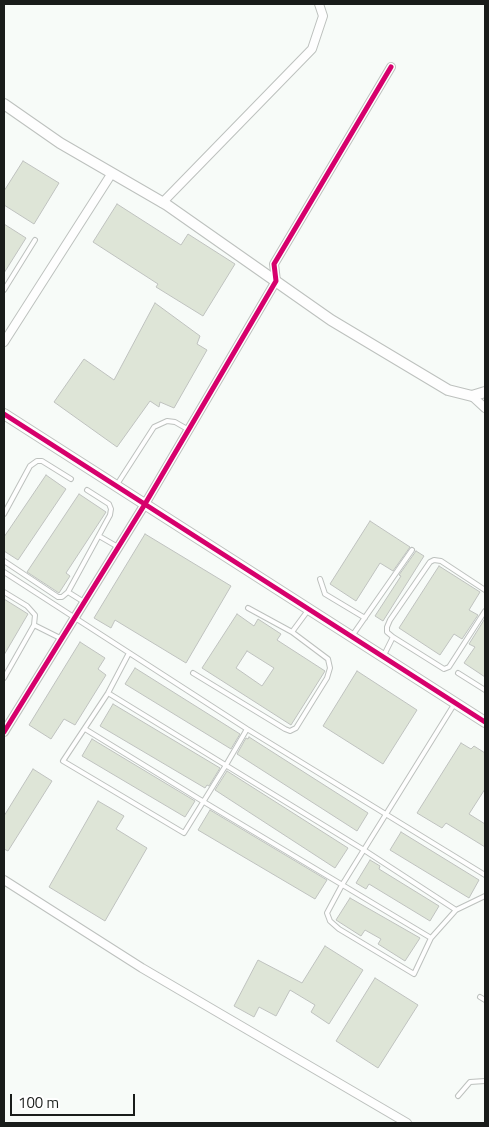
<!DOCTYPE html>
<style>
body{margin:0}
#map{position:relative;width:489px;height:1127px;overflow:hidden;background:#f7fbf8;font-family:"Titillium Web",sans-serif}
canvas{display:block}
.frame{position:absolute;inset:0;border:5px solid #191c1a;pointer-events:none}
.scale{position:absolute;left:10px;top:1094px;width:125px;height:22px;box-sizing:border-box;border:2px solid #191c1a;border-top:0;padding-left:6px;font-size:15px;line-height:18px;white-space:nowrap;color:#191c1a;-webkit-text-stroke:4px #fff;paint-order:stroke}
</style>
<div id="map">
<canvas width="489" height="1127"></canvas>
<div class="frame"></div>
<div class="scale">100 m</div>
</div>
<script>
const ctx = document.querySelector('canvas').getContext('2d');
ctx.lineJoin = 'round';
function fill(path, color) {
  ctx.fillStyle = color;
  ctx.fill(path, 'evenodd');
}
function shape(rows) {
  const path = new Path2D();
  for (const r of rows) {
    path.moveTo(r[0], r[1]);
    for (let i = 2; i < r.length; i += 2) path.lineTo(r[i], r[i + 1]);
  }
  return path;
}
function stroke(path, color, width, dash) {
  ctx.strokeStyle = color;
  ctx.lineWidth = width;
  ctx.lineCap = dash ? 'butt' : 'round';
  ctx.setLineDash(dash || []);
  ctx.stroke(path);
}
const building = shape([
 [23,161,59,183,34,224,4,205,4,191,23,161],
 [117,204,181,245,188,234,235,264,203,316,156,287,158,284,93,242,117,204],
 [4,224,26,238,4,273,4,224],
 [155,303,200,336,197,344,207,350,174,408,160,402,159,407,150,401,117,447,54,402,84,359,114,380,155,303],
 [46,475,66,489,18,560,4,551,4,537,46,475],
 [79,494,106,512,66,573,70,576,59,593,27,572,79,494],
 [370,521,410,547,393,571,380,563,356,601,330,584,370,521],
 [145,534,231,586,186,663,115,620,111,628,94,618,145,534],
 [416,551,424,556,383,621,375,616,401,576,399,575,416,551],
 [439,566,480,592,469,610,478,615,462,639,454,634,440,655,399,628,439,566],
 [4,599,28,614,4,655,4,599],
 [237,614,254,626,258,619,281,634,277,640,325,671,291,725,202,668,237,614],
 [247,651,274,668,262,686,236,668,247,651],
 [484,620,485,620,485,677,464,663,475,647,469,644,484,620],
 [80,642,105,658,98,669,106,675,75,725,64,719,51,739,29,725,80,642],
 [135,668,240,734,231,749,125,684,135,668],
 [357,671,417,710,383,764,323,726,357,671],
 [113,704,220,768,209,786,207,785,205,788,100,726,113,704],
 [249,737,368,813,357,831,237,754,246,738,248,739,249,737],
 [92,739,195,801,185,817,82,756,92,739],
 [461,743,471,749,474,746,485,753,485,789,469,814,485,824,485,847,446,823,442,828,417,813,461,743],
 [33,769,52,781,8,851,4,849,4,816,33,769],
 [227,771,348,848,335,868,215,790,227,771],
 [98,801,124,816,116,829,147,848,105,921,49,887,98,801],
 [210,810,327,880,315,899,198,830,210,810],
 [401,832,479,880,469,898,390,850,401,832],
 [370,860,380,866,379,869,439,906,430,921,369,884,366,889,356,883,370,860],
 [350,898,420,938,405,961,378,944,381,939,365,930,361,936,336,920,350,898],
 [325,946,363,970,329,1024,311,1012,315,1005,290,990,276,1016,259,1007,254,1017,234,1006,258,960,302,983,325,946],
 [375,978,418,1005,378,1068,336,1041,375,978]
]);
fill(building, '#dee5d7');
stroke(building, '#bfc2bf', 1);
const lane = shape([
 [4,290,35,240],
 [116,486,154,427,167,421,175,422,189,430],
 [4,514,30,466,37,461,42,461,71,479],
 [99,536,118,547],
 [4,561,58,597,62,597,68,592,110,515,111,509,109,504,87,490],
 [4,572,247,729,485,875],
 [320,579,325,594,365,618],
 [485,590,441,561,434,560,430,562,390,620,387,627,387,632,393,637,444,669,449,667,485,611],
 [4,592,27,606,35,615,34,625,62,639],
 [68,592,84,602],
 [292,632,309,609],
 [352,636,412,550],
 [129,653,108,693,63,761,184,833,226,765,247,729],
 [384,655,393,637],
 [193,673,285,729,290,731,296,728,327,678,330,668,328,659,292,632,248,608],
 [458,673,485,690],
 [4,678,34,625],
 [108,693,364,850,456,910],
 [455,703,342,885,327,913,330,921,339,929,414,974,431,938,456,910,485,896],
 [85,729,204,802,431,938],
 [480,997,485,1000],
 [458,1096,470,1082,485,1081]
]);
const street = shape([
 [162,203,312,49,323,16,319,4],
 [4,342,112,173],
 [472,396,485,408],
 [4,732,145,504,276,281,274,264,391,67],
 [4,880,142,968,407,1123]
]);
const secondary = shape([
 [4,104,60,143,167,205,331,320,448,390,472,396,485,392],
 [4,414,485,722]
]);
stroke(lane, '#bdc1be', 6);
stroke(street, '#bdc1be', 10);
stroke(secondary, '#bdc1be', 12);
stroke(lane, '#fefefe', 4);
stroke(street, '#fefefe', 8);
stroke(secondary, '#fefefe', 10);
stroke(shape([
 [4,414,485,722],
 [4,732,145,504,276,281,274,264,391,67]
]), '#d6006c', 5);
</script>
